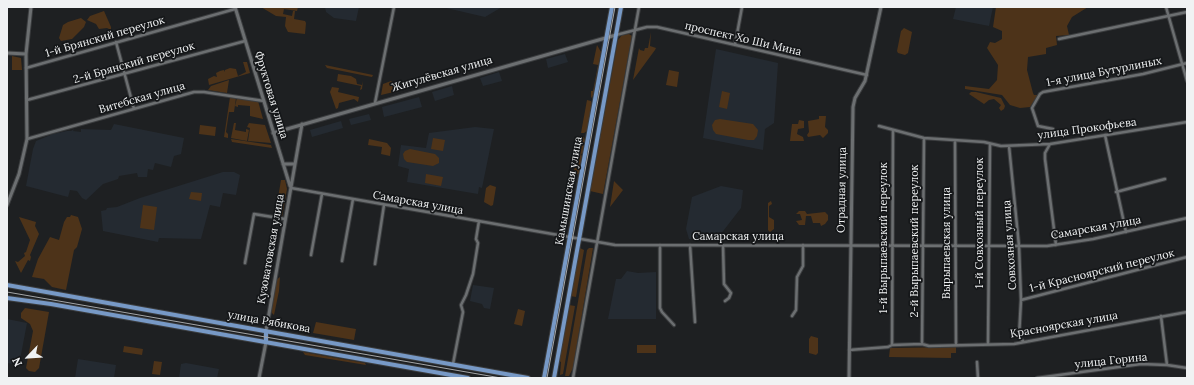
<!DOCTYPE html>
<meta charset="utf-8">
<style>
body{margin:0}
#map{position:relative;width:1194px;height:385px;overflow:hidden;background:#1e2022;font-family:Lora,serif}
canvas{display:block}
.frame{position:absolute;inset:0;border:8px solid #f0f2f3;pointer-events:none}
.north{position:absolute;left:8px;top:337px;width:40px;height:40px;-webkit-text-stroke:3px #151719;paint-order:stroke;rotate:245deg;font-size:11px;font-weight:700;line-height:16px;text-align:center;color:#f0f2f3}
.north::after{content:'';display:block;margin:auto;width:14px;height:18px;background:#f0f2f3;clip-path:polygon(50% 0,100% 100%,50% 72%,0 100%)}
</style>
<div id="map">
<canvas width="1194" height="385"></canvas>
<div class="frame"></div>
<div class="north">N</div>
</div>
<script>
const ctx = document.querySelector('canvas').getContext('2d');
ctx.lineJoin = 'round';
function fill(path, color) {
  ctx.fillStyle = color;
  ctx.fill(path, 'evenodd');
}
function shape(rows) {
  const path = new Path2D();
  for (const r of rows) {
    path.moveTo(r[0], r[1]);
    for (let i = 2; i < r.length; i += 2) path.lineTo(r[i], r[i + 1]);
  }
  return path;
}
function stroke(path, color, width, dash) {
  ctx.strokeStyle = color;
  ctx.lineWidth = width;
  ctx.lineCap = dash ? 'butt' : 'round';
  ctx.setLineDash(dash || []);
  ctx.stroke(path);
}
function drawText(font, color, halo, rows, align = 'center') {
  ctx.font = font + ' Lora,serif';
  ctx.lineWidth = 3.5;
  ctx.setLineDash([]);
  ctx.textBaseline = 'middle';
  ctx.strokeStyle = halo;
  ctx.fillStyle = color;
  for (const [text, x, y, turn = 0] of rows) {
    ctx.save();
    ctx.translate(x, y);
    ctx.rotate((+turn || 0) * Math.PI / 180);
    ctx.textAlign = isNaN(turn) ? turn : align;
    if (halo) ctx.strokeText(text, 0, 0);
    ctx.fillText(text, 0, 0);
    ctx.restore();
  }
}
fill(shape([
 [325,7,359,7,356,21,334,18,326,12],
 [442,7,502,7,485,17],
 [956,7,993,7,989,26,953,19],
 [716,49,778,63,774,123,765,129,763,150,703,138],
 [565,54,568,62,548,68,546,59],
 [499,72,502,81,483,86,480,78],
 [452,86,454,95,435,101,432,92],
 [419,97,422,107,384,117,382,107],
 [369,114,371,120,351,125,349,119],
 [341,121,343,128,312,137,310,130],
 [114,124,184,138,181,154,174,156,171,167,155,163,153,170,148,169,147,177,138,177,137,173,119,176,118,179,103,184,86,200,82,198,77,191,70,190,68,197,26,186,33,149,36,141,53,134,67,131,71,131,74,129,73,131,81,132,81,129,111,130],
 [475,127,494,129,482,188,479,187,478,194,407,182,409,169,398,166,401,145,426,148,429,133],
 [223,172,234,172,240,175,236,195,223,193,220,207,210,205,201,239,159,238,158,242,103,231,101,211,106,210,107,208,117,207,140,198],
 [721,186,743,190,741,208,717,239,689,239,686,229,692,197],
 [627,271,638,273,656,272,656,319,608,319,616,279,621,279],
 [473,285,494,288,490,309,484,308,482,304,470,301],
 [7,319,27,323,19,365,7,363],
 [78,359,116,365,114,378,75,378],
 [186,363,219,369,217,378,179,378,181,364]
]), '#242a31');
fill(shape([
 [261,7,298,7,297,11,284,9,283,14,292,16,293,11,295,11,294,19,305,21,306,23,305,34,288,32,285,26,286,17,276,16],
 [996,7,1088,7,1072,17,1067,26,1069,35,1056,36,1057,45,1046,48,1046,54,1028,57,1027,70,1033,93,1034,95,1038,95,1030,107,1020,108,1010,105,1002,95,965,89,965,86,989,89,997,80,998,65,987,48,990,42,995,43,1002,39,1002,31,993,27],
 [104,11,111,27,111,30,107,28,99,29,96,24,87,20,90,16],
 [81,18,86,22,84,27,72,39,61,41,59,38,63,25,68,22],
 [904,28,912,32,908,53,905,55,898,53,897,51,901,31],
 [651,32,650,46,656,48,655,50,633,80,639,48,640,50,644,51,645,48,648,48],
 [629,34,632,36,603,194,590,191,618,40,622,35],
 [597,45,601,52,593,96,591,98,591,91,593,91,598,65,593,64],
 [12,56,21,58,22,70,12,70],
 [243,62,247,62,250,73,209,85,208,79,214,76,217,77,216,73,220,71,224,70,225,72,225,70,230,68,236,69,238,76,246,72],
 [325,65,373,75,372,77,327,68],
 [669,70,679,72,677,87,666,85],
 [338,74,351,76,356,79,357,84,362,85,363,81,362,89,360,90,361,86,337,81],
 [229,80,227,93,208,90,211,86],
 [391,81,397,87,398,91,381,95,383,84],
 [332,87,339,88,338,92,359,97,358,102,354,99,339,103,338,108,336,109,330,92],
 [722,91,730,93,727,109,719,107],
 [976,92,1001,98,1005,106,1004,109,1001,111,999,108,1001,105,994,99,989,100,984,104,969,94,971,92],
 [230,97,236,98,234,112,229,112,226,132,228,134,228,138,224,137],
 [237,98,258,101,263,119,250,116,250,106,238,105,238,107,235,106],
 [587,100,591,101,592,105,587,131,584,133,581,133],
 [819,116,826,116,825,127,828,130,828,133,823,138,820,135,808,137,807,135,809,132,808,121,819,119],
 [720,119,753,124,758,130,757,136,754,140,748,140,716,134,713,130,712,125,715,120],
 [799,120,804,121,804,128,798,129,797,134,803,137,804,141,790,141,792,124,798,124],
 [234,123,236,123,235,130,246,132,246,129,249,130,247,141,231,138],
 [249,123,265,125,271,143,248,141,250,128,247,127],
 [200,125,216,127,215,136,199,134],
 [580,136,584,137,585,141,583,153,581,154,582,157,579,173,575,176,573,176],
 [433,138,445,140,443,151,431,149],
 [231,139,271,145,272,148,232,142],
 [369,139,387,143,391,148,390,156,381,154,382,147,368,145],
 [410,149,435,154,439,158,439,163,433,166,407,162,404,159,403,154,405,151],
 [426,174,443,177,441,186,425,183],
 [281,180,285,180,287,189,282,217,275,216],
 [614,181,623,190,610,207],
 [490,185,496,187,493,205,491,206,484,202,486,188],
 [191,192,202,193,201,201,189,199],
 [771,201,772,204,769,206,769,217,774,220,774,229,770,232,768,230,768,203],
 [143,205,157,207,154,230,140,228],
 [799,211,805,211,807,214,825,212,828,215,828,220,825,224,821,226,820,223,813,223,811,216,806,216,805,225,799,225,796,221,802,220,800,214,796,214],
 [71,215,78,217,82,229,77,247,74,250,66,290,52,287,44,279,32,277,38,259,50,237,59,240,64,222,67,217,70,217],
 [19,217,36,222,35,226,39,234,30,255,31,257,30,261,28,260,21,273,15,261,18,262,25,256,24,253,26,252,30,240],
 [578,247,584,250,576,297,570,296],
 [589,248,593,248,573,368,569,376,565,376,587,250],
 [280,277,279,291,274,315,271,312,273,297,276,280],
 [569,305,575,306,563,374,560,375,561,362,559,361],
 [25,308,49,312,39,368,35,372,29,371,26,368,33,331,30,324,21,318,21,313],
 [518,309,525,311,522,326,514,324],
 [316,322,356,329,354,340,313,333],
 [811,336,818,338,818,353,816,355,809,353,809,339],
 [637,345,656,345,656,353,637,353],
 [124,346,143,349,142,355,123,352],
 [956,347,956,353,951,353,951,358,889,357,890,348],
 [303,352,365,363,366,365,305,355],
 [154,361,162,362,160,375,152,374]
]), '#4d3319');
const minor = shape([
 [1166,7,1187,81],
 [616,35,647,27,657,27,867,75],
 [1059,39,1187,12],
 [116,42,134,109],
 [735,45,742,7],
 [26,68,235,9],
 [27,100,245,41],
 [375,103,394,7],
 [879,126,924,138,984,142,1001,146,1050,144,1187,122],
 [1053,129,1038,126,1032,108,1040,94,1043,92,1143,74,1187,63],
 [1105,135,1126,232],
 [27,139,194,92,204,92,264,101],
 [955,142,956,344],
 [1050,144,1045,153,1045,159,1056,245],
 [1009,146,1019,246,1021,300,1019,337,1023,341],
 [291,188,615,245,1047,246,1093,239,1187,218],
 [1116,192,1165,179],
 [660,245,660,308,662,312,674,325],
 [690,245,695,322],
 [723,245,724,284,731,293,729,298,725,301],
 [311,255,322,194],
 [342,261,353,199],
 [245,263,254,214,285,219],
 [375,264,384,205],
 [1021,300,1187,257],
 [792,316,796,310,797,277,803,266,803,245],
 [1161,316,1167,365],
 [922,344,924,138],
 [988,344,990,144],
 [892,345,893,130],
 [849,350,888,347,892,345,922,344,929,346,1014,344,1187,312],
 [977,362,978,378],
 [453,364,463,312,461,305,466,295,473,274,478,243,476,239,479,221],
 [573,378,639,7],
 [1037,378,1141,364,1167,365,1187,368]
]);
const tertiary = shape([
 [235,7,290,186],
 [7,53,26,54],
 [273,133,616,35],
 [283,164,295,164],
 [7,205,19,174,27,139,26,54,31,7],
 [266,331,302,124],
 [259,378,266,342],
 [849,378,853,107,855,98,865,81,881,7]
]);
const primary = shape([
 [7,285,528,378],
 [7,298,51,304,468,378],
 [266,342,266,331],
 [544,378,612,7],
 [554,378,621,7]
]);
stroke(minor, '#3b3d3f', 4.5);
stroke(tertiary, '#3b3d3f', 5);
stroke(primary, '#3b3d3f', 6);
stroke(minor, '#6c6f71', 2.5);
stroke(tertiary, '#6c6f71', 3);
stroke(primary, '#7799c6', 4);
stroke(shape([
 [7,292,501,378],
 [547,378,615,7]
]), '#a4a6a8', 1);
drawText('11px', '#f0f2f3', '#151719', [
 ["1-й Брянский переулок",105,37,-16],
 ["проспект Хо Ши Мина",743,39,13],
 ["2-й Брянский переулок",134,63,-16],
 ["1-я улица Бутурлиных",1104,72,-11],
 ["Жигулёвская улица",442,74,-16],
 ["Фруктовая улица",271,95,73],
 ["Витебская улица",142,98,-16],
 ["улица Прокофьева",1087,129,-8],
 ["Отрадная улица",842,190,-89],
 ["Камышинская улица",569,191,-80],
 ["Самарская улица",418,203,10],
 ["1-й Совхозный переулок",980,223,-90],
 ["Самарская улица",1096,228,-10],
 ["Самарская улица",738,237],
 ["1-й Вырыпаевский переулок",884,238,-90],
 ["2-й Вырыпаевский переулок",915,241,-90],
 ["Вырыпаевская улица",947,243,-90],
 ["Совхозная улица",1010,245,-94],
 ["Кузоватовская улица",271,249,-80],
 ["1-й Красноярский переулок",1102,271,-14],
 ["улица Рябикова",269,322,10],
 ["Красноярская улица",1064,325,-10],
 ["улица Горина",1111,361,-6]
]);
</script>
